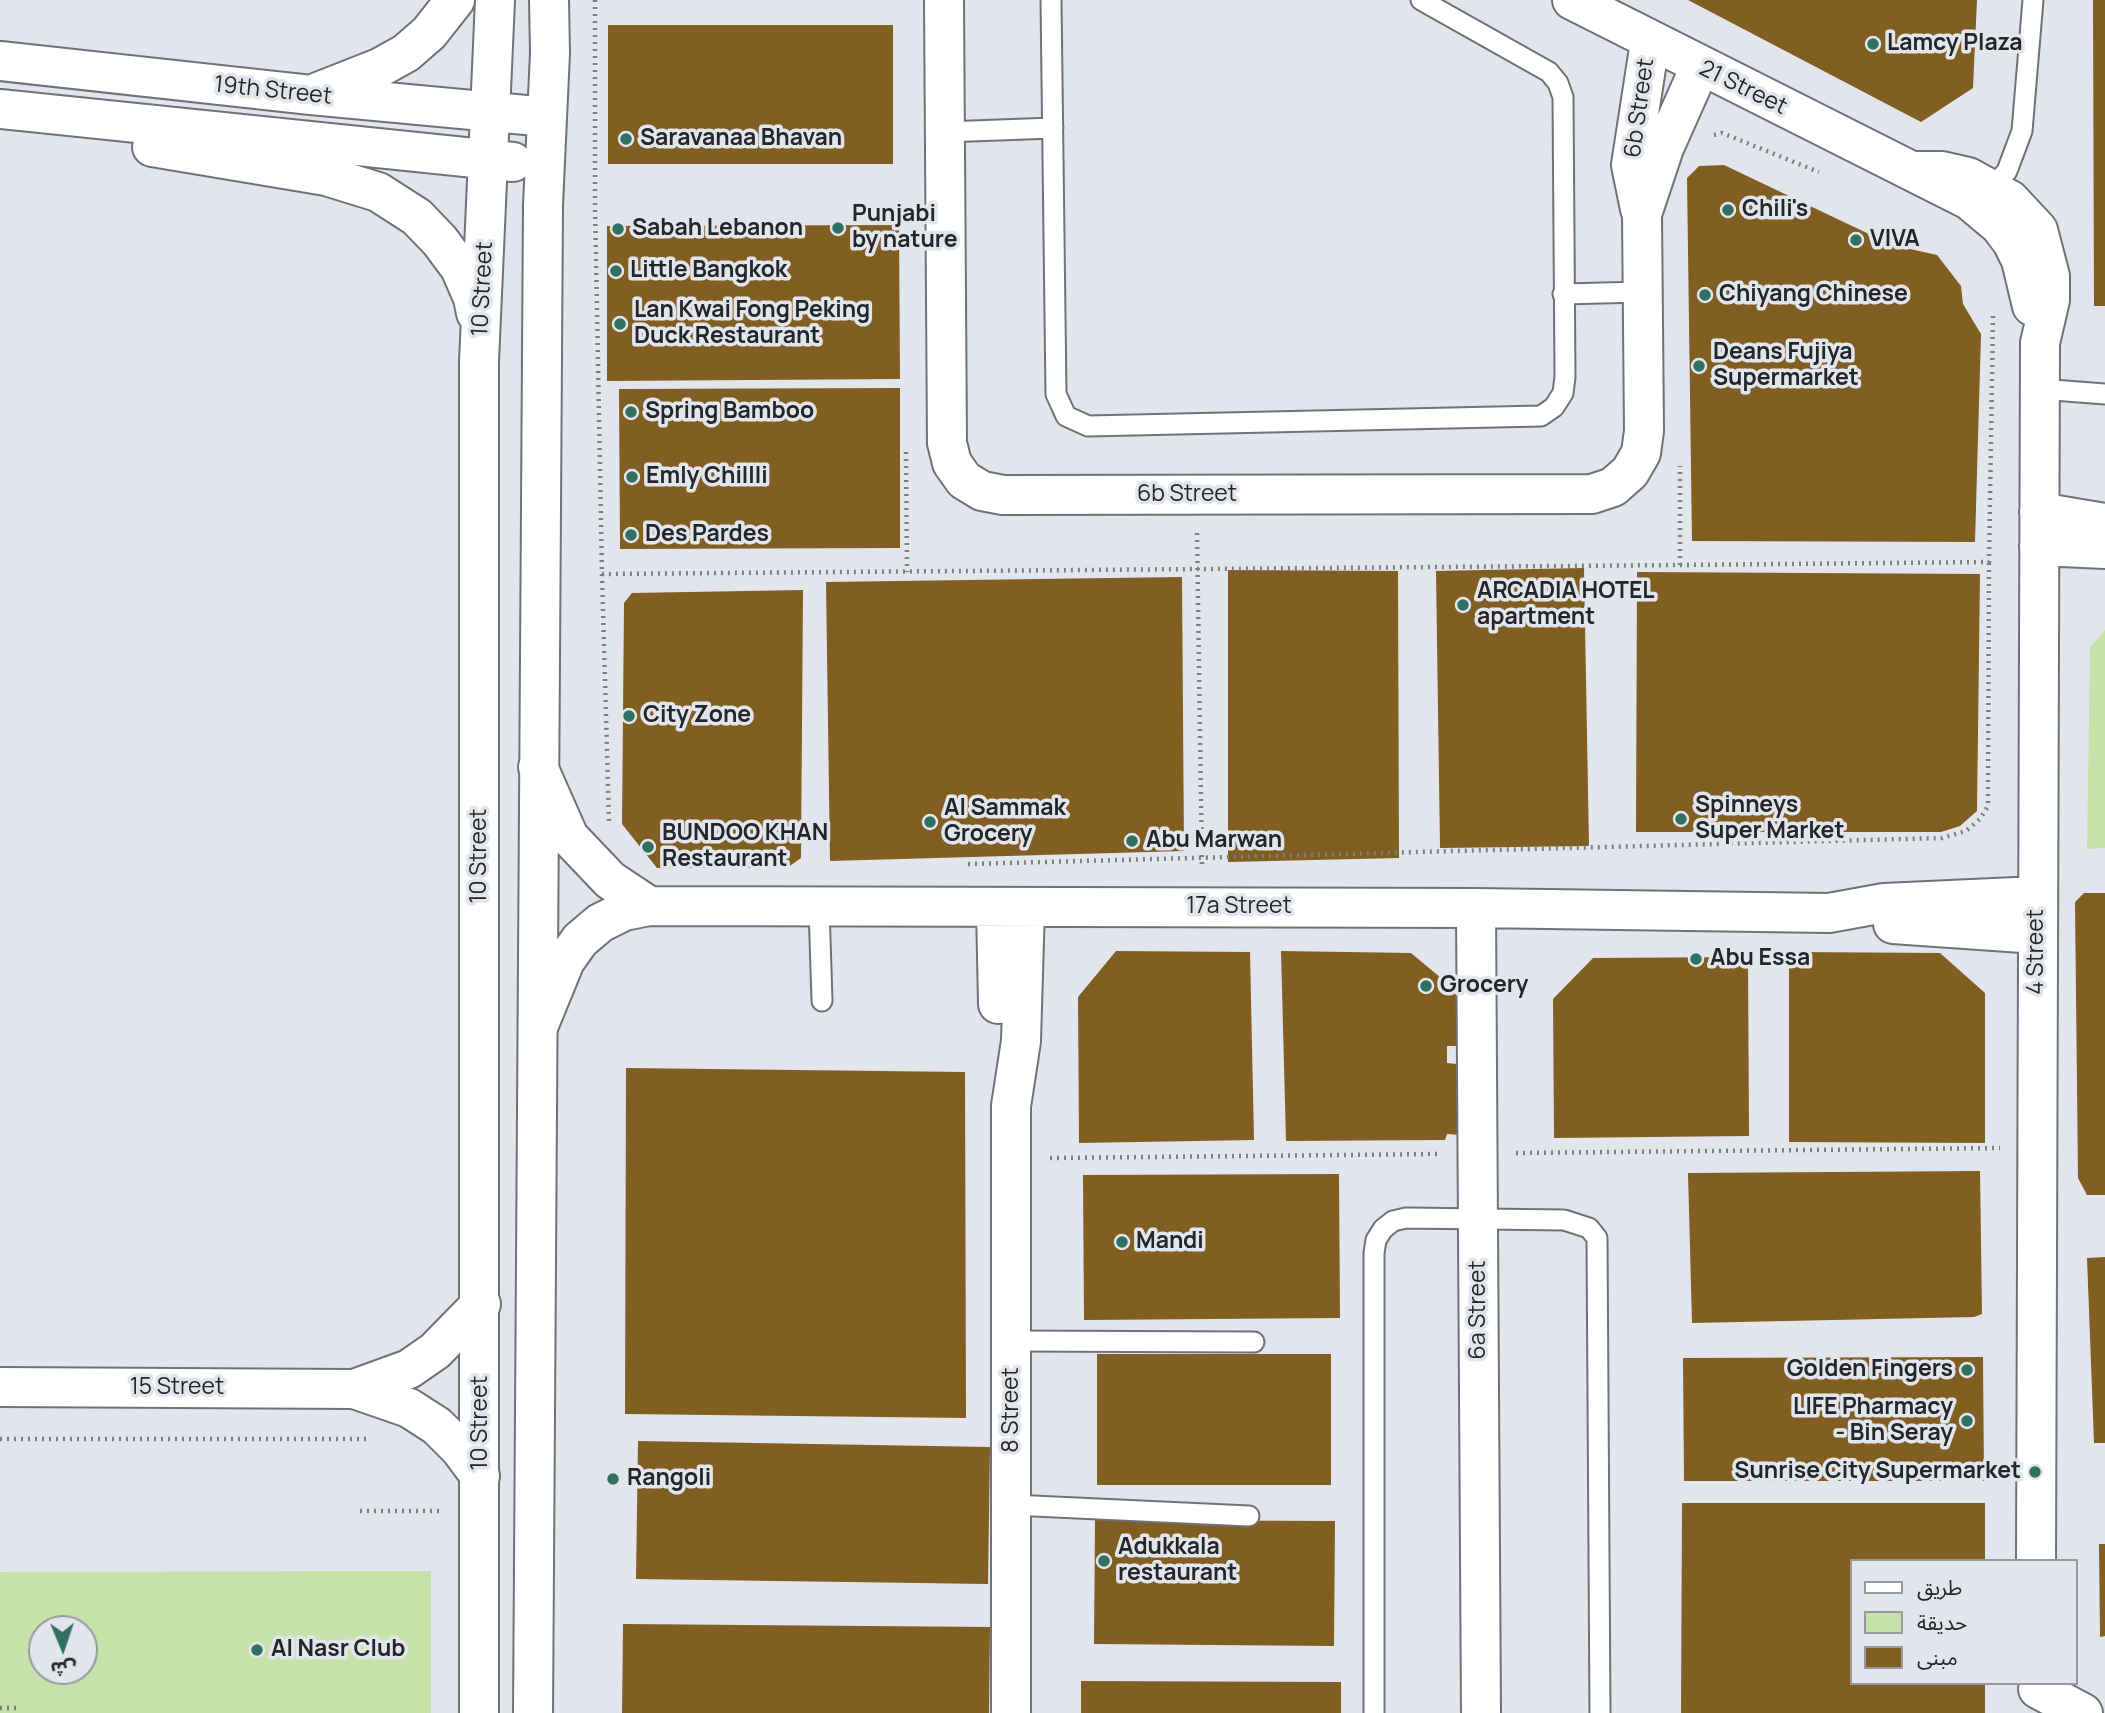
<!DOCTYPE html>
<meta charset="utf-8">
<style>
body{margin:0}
#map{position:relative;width:2105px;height:1713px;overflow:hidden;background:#e3e5ec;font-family:Manrope,"Noto Sans Arabic",sans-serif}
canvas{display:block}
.legend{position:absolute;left:1850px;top:1559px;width:228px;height:126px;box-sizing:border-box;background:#e3e5ec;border:2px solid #97999e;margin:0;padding:9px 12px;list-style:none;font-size:21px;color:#252628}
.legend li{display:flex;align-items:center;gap:14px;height:35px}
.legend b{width:35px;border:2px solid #97999e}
.north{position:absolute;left:28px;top:1615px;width:70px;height:70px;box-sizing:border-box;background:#e3e5ec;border:2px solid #97999e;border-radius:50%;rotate:178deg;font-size:19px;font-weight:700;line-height:28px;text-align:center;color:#252628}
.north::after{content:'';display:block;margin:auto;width:24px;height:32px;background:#317160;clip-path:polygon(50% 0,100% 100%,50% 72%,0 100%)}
</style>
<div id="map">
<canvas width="2105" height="1713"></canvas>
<ul class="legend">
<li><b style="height:9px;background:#fff"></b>طريق</li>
<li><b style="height:19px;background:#c6e2ab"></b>حديقة</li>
<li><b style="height:19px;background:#815e21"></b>مبنى</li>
</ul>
<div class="north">ش</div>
</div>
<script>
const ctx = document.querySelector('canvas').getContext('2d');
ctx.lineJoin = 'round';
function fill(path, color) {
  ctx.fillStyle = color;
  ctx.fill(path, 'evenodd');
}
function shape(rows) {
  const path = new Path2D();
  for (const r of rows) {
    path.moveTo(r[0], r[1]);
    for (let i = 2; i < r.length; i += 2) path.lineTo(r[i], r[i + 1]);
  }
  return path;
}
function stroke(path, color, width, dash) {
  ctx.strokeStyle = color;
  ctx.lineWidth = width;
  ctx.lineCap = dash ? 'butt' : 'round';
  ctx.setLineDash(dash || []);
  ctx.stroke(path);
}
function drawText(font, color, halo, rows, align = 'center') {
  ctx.font = font + ' Manrope,sans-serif';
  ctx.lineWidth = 7;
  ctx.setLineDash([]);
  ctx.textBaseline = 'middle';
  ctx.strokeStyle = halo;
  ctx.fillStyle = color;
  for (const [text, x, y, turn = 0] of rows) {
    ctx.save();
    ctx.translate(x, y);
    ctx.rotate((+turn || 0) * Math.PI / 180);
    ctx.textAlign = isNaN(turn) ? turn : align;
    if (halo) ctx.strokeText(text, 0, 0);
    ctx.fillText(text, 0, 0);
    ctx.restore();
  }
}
fill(shape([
 [2105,630,2105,848,2087,849,2090,647],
 [431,1571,431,1713,0,1713,0,1572],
 [84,1629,84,1671,42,1671,42,1629]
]), '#c6e2ab');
fill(shape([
 [1688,0,1977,0,1973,88,1921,122],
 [2093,0,2105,0,2105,306,2094,306],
 [608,25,893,25,893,164,608,164],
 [1724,165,1892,245,1937,255,1961,286,1963,304,1981,334,1975,542,1692,541,1687,178,1699,166],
 [899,225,900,379,607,381,607,226],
 [900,388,900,548,620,549,619,389],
 [1584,568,1589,846,1440,848,1436,571],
 [1228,570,1398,571,1399,858,1228,862],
 [1637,572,1980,574,1977,811,1960,826,1941,832,1636,832],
 [1182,577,1184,851,830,861,826,582],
 [803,590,801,858,787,868,657,868,622,824,624,603,632,593],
 [2084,893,2105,893,2105,1195,2087,1195,2078,1178,2075,902],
 [1116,951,1250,952,1254,1140,1079,1143,1078,997],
 [1281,951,1411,953,1459,993,1461,1046,1447,1046,1447,1063,1457,1064,1460,1135,1447,1134,1445,1140,1286,1141],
 [1789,952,1940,953,1985,993,1985,1143,1789,1142],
 [1748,957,1749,1136,1554,1138,1553,999,1593,958],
 [626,1068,965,1072,966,1418,625,1414],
 [1980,1171,1982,1314,1974,1317,1692,1323,1688,1173],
 [1339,1174,1340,1318,1084,1320,1083,1175],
 [2105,1257,2105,1443,2094,1443,2087,1258],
 [1097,1354,1331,1354,1331,1485,1097,1485],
 [1983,1357,1984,1481,1684,1481,1683,1358],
 [638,1441,990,1447,988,1584,636,1579],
 [1682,1503,1985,1503,1985,1561,1851,1561,1851,1683,1985,1683,1985,1713,1681,1713],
 [1095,1520,1335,1521,1334,1646,1094,1644],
 [2099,1544,2105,1544,2105,1636,2100,1637],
 [623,1624,990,1627,989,1713,622,1713],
 [1081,1681,1341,1682,1341,1713,1081,1713]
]), '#815e21');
const lane = shape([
 [1051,0,1056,394,1066,416,1088,426,1541,416,1554,407,1563,393,1565,377,1563,97,1558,83,1549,72,1421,0],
 [945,132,1053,128],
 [1992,188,2007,171,2022,131,2033,0],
 [1563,294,1642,292],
 [2040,389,2105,394],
 [819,907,822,1001],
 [1012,1341,1254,1342],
 [1012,1505,1249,1516],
 [1374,1713,1374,1253,1376,1240,1383,1229,1393,1221,1406,1218,1564,1220,1589,1228,1597,1238,1600,1713]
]);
const street = shape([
 [944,0,947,443,952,463,964,480,982,491,1003,495,1592,494,1613,487,1630,472,1641,453,1644,431,1642,214,1664,148,1700,67],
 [1572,0,1969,200,2000,226,2012,242,2021,260,2032,306],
 [1915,171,1942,171,1968,177,2010,200,2038,230,2050,276,2050,300,2040,343,2036,1561],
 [1640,209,1631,165,1650,42],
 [2039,512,2105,523],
 [2039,546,2105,549],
 [538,767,569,837,610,880,649,906],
 [996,907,998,1004],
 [1476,908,1481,1713],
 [1893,924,2037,934],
 [538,1027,565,961,580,940,600,923,624,911,649,906,1476,908,1829,913,1884,903,2038,896],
 [0,1387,354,1389,409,1408,437,1426,460,1449,480,1476],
 [354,1389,409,1369,435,1351,481,1304],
 [2038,1689,2083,1713],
 [1011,1713,1011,1106,1021,1041,1025,907]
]);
const secondary = shape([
 [0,61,311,95,547,117],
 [318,92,379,68,406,53,429,33,455,0],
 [0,109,513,162],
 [152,147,326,176,378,192,417,217,440,241,460,268,473,298,476,313],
 [479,1713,479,362,495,0],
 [533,1713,543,205,550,53,549,0]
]);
stroke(lane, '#717279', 23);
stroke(street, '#717279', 42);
stroke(secondary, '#717279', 42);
stroke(shape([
 [595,0,595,206,602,574,1680,565,1680,466],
 [1714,135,1722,133,1819,172],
 [906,452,907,572],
 [1197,533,1202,867],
 [1680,565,1989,562,1993,316],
 [602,574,609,821],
 [968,864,1942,838,1966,831,1980,819,1988,806,1989,562],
 [1516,1153,2000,1148],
 [1050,1158,1440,1154],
 [0,1439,370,1439],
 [360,1511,440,1511],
 [0,1708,16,1708]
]), '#7d7e82', 4.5, [2, 5]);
stroke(lane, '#fff', 19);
stroke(street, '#fff', 38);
stroke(secondary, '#fff', 38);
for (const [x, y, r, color] of [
 [1873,44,7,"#317160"],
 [626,139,7,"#317160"],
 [1728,210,7,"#317160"],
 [838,228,7,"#317160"],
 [618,229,7,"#317160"],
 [1856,240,7,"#317160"],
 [616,271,7,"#317160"],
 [1705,295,7,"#317160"],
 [620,324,7,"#317160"],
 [1699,366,7,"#317160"],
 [631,412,7,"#317160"],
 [632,477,7,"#317160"],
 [631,535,7,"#317160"],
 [1463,605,7,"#317160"],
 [629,716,7,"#317160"],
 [1681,819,7,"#317160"],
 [930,822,7,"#317160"],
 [1132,841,7,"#317160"],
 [648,847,7,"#317160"],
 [1696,959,7,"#317160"],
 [1426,986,7,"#317160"],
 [1122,1242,7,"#317160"],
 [1967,1370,7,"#317160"],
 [1967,1421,7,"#317160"],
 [2035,1472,7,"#317160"],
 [613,1479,7,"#317160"],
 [1104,1561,7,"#317160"],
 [257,1650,7,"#317160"]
]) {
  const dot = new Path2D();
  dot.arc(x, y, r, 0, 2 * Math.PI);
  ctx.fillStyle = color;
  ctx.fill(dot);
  stroke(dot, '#e3e5ec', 2.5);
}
drawText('bold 23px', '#252628', '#e3e5ec', [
 ["Lamcy Plaza",1887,44],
 ["Saravanaa Bhavan",640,139],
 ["Chili's",1742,210],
 ["Punjabi",852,215],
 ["by nature",852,241],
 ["Sabah Lebanon",632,229],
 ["VIVA",1870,240],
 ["Little Bangkok",630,271],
 ["Chiyang Chinese",1719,295],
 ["Lan Kwai Fong Peking",634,311],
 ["Duck Restaurant",634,337],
 ["Deans Fujiya",1713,353],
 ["Supermarket",1713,379],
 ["Spring Bamboo",645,412],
 ["Emly Chillli",646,477],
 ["Des Pardes",645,535],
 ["ARCADIA HOTEL",1477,592],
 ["apartment",1477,618],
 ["City Zone",643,716],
 ["Spinneys",1695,806],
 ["Super Market",1695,832],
 ["Al Sammak",944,809],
 ["Grocery",944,835],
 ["BUNDOO KHAN",662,834],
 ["Restaurant",662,860],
 ["Abu Marwan",1146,841],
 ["Abu Essa",1710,959],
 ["Grocery",1440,986],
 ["Mandi",1136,1242],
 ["Golden Fingers",1953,1370,"right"],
 ["LIFE Pharmacy",1953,1408,"right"],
 ["- Bin Seray",1953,1434,"right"],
 ["Sunrise City Supermarket",2021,1472,"right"],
 ["Rangoli",627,1479],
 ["Adukkala",1118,1548],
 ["restaurant",1118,1574],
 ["Al Nasr Club",271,1650]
], 'left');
drawText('23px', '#252628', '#e3e5ec', [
 ["21 Street",1743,88,26],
 ["19th Street",273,91,6],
 ["6b Street",1640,108,-82],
 ["10 Street",483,289,-87],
 ["6b Street",1187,495],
 ["10 Street",480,856,-90],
 ["17a Street",1239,907],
 ["4 Street",2037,952,-90],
 ["6a Street",1479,1310,-90],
 ["15 Street",177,1388],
 ["8 Street",1012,1410,-90],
 ["10 Street",481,1423,-90]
]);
</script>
